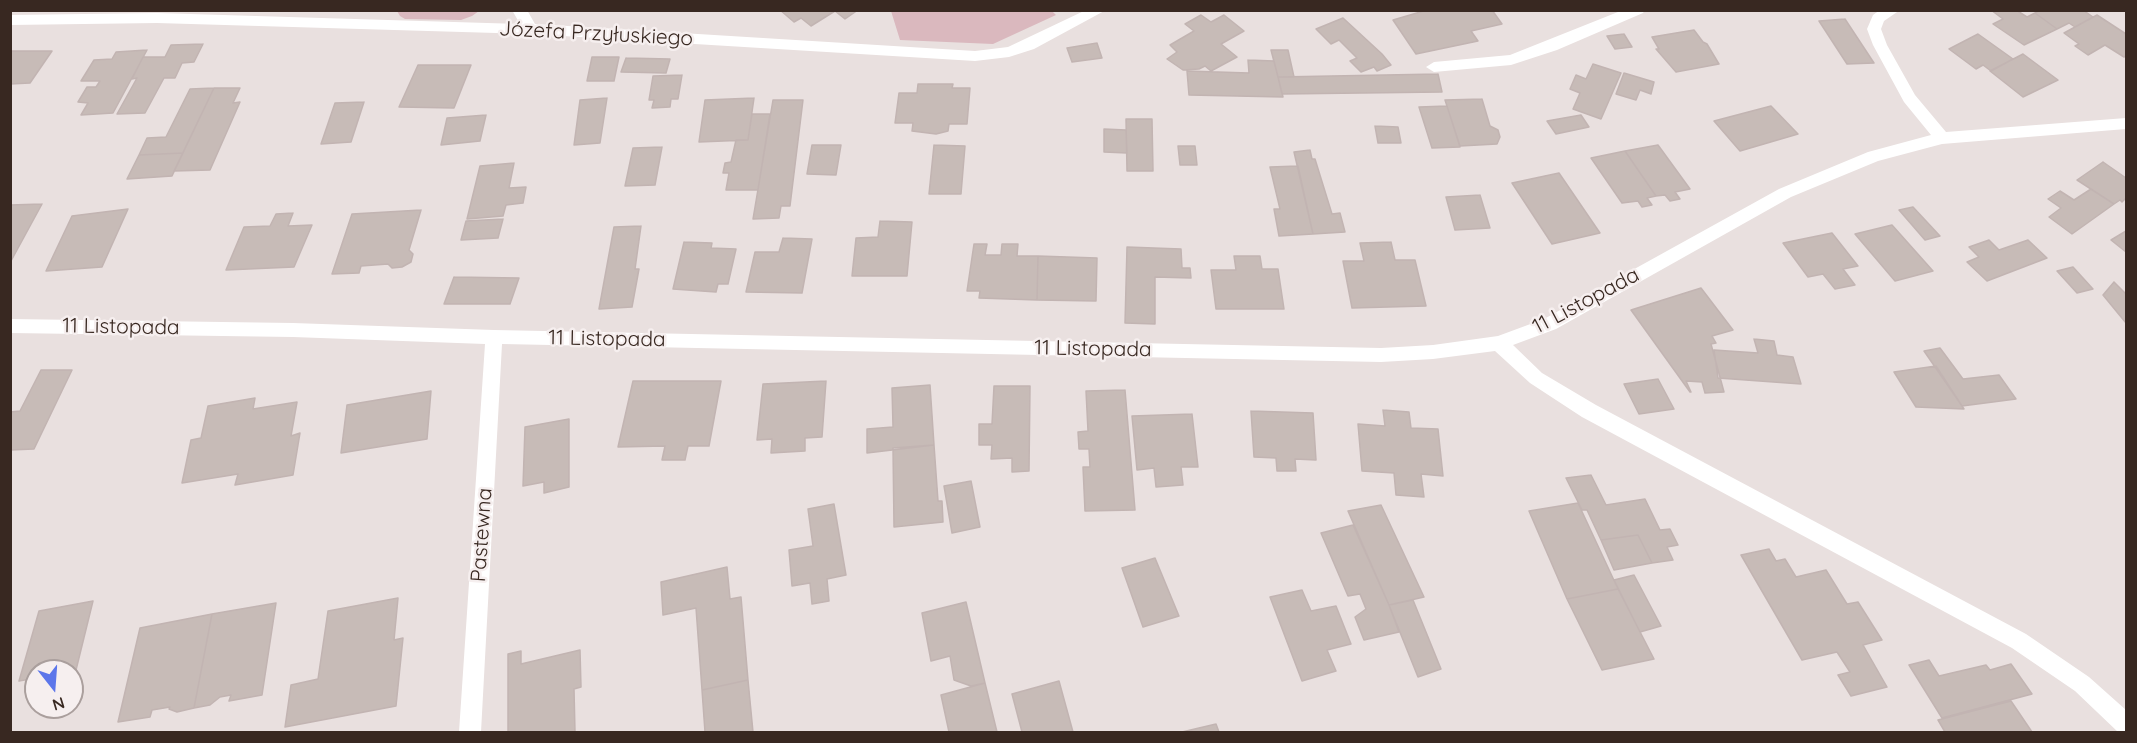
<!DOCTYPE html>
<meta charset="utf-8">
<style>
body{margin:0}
#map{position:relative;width:2137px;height:743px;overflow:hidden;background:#e9e0df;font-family:Quicksand,sans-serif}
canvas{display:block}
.frame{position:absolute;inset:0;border:12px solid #382821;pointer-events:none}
.north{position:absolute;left:24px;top:659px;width:60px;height:60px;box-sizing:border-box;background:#f6efef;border:2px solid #aa9f9d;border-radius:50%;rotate:163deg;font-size:16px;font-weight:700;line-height:24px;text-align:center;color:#382821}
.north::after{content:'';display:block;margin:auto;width:21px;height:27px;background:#5c76ea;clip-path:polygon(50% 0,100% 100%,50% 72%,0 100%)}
</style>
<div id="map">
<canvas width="2137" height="743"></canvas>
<div class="frame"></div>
<div class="north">N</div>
</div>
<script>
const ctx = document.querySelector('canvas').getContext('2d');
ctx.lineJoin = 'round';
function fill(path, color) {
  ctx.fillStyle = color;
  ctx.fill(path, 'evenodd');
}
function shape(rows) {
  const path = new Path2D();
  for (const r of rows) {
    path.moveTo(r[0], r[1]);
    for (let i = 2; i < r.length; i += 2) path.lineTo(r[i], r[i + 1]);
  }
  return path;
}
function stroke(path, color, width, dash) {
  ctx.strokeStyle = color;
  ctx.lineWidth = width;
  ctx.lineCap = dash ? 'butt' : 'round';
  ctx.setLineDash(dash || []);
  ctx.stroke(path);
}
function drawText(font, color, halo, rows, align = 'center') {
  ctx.font = font + ' Quicksand,sans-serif';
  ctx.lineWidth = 5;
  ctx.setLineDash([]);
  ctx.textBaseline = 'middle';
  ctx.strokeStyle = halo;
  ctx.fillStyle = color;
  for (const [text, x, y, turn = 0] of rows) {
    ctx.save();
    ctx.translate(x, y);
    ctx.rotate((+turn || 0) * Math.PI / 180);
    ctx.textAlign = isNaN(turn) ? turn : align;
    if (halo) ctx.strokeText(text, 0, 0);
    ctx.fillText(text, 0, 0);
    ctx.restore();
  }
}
fill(shape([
 [1051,10,1056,15,993,44,900,40,891,11],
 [397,11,397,10,479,11,472,16,461,20,405,19,400,16]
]), '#dab8be');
const building = shape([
 [780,10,858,10,845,19,835,11,811,26,801,18,794,22,780,10],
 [1427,10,1492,10,1502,24,1471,31,1478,41,1416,54,1393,20,1427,10],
 [1991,10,2016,10,2027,17,2035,13,2057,29,2024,45,1993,24,2003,19,1991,10],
 [2040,10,2083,10,2093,17,2075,27,2069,23,2057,29,2035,13,2040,10],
 [1201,15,1211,22,1224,15,1244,31,1221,44,1237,57,1211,71,1205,66,1199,69,1183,70,1167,59,1177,52,1170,45,1194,31,1185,24,1201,15],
 [2097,15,2126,34,2126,56,2124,57,2105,45,2088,55,2075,46,2079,44,2064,33,2097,15],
 [1343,18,1382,54,1391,65,1377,71,1374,67,1361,72,1350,61,1357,58,1339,40,1331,44,1316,29,1343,18],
 [1845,19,1874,63,1847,64,1819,21,1845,19],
 [1694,30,1703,42,1707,44,1719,64,1676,72,1656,49,1659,49,1652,37,1694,30],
 [1624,34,1632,47,1615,49,1607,36,1624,34],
 [1978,34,2013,59,1991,71,1983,65,1976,69,1949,49,1978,34],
 [1097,43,1102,58,1072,62,1067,48,1097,43],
 [203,44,194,62,182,63,175,78,164,78,145,113,117,114,137,78,132,79,143,57,165,57,171,45,203,44],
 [147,50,113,113,81,115,88,103,78,102,87,87,96,87,100,81,81,81,94,60,112,59,116,52,147,50],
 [1271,50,1288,50,1294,77,1278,77,1271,50],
 [10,51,52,51,30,83,10,84,10,51],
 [2023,54,2058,80,2023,97,1990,71,2023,54],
 [592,57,619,57,614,81,587,81,592,57],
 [626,58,670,59,666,73,621,72,626,58],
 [1248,60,1274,61,1283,97,1189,95,1187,71,1249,73,1248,60],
 [1593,64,1621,73,1601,119,1573,109,1580,93,1570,89,1576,75,1586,79,1593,64],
 [418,65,471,65,454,108,399,107,418,65],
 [1624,73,1654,82,1651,94,1640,90,1636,100,1616,94,1624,73],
 [1438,74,1442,92,1282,94,1278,77,1438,74],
 [682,75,678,99,671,99,670,107,652,108,654,100,649,100,653,76,682,75],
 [918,84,953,84,952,88,970,88,967,124,949,124,948,131,936,134,912,131,913,123,895,123,899,93,917,93,918,84],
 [214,88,183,153,139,155,147,138,166,137,190,89,214,88],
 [214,88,240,88,233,103,240,102,210,170,174,171,214,88],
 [607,98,600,143,574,145,580,100,607,98],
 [754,98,748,140,699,142,705,100,754,98],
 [1482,99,1490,126,1498,130,1500,137,1497,144,1460,146,1445,100,1482,99],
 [773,100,803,100,790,206,781,206,779,218,753,219,773,100],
 [364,102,351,142,321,144,335,103,364,102],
 [1447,106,1460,147,1432,148,1419,107,1447,106],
 [1771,106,1798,134,1740,151,1714,121,1771,106],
 [752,114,770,114,758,190,726,190,729,173,723,173,725,163,731,162,736,140,748,140,752,114],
 [486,115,480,141,441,145,447,118,486,115],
 [1581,115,1589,127,1556,134,1547,121,1581,115],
 [1126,119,1152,119,1153,171,1127,171,1126,119],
 [1375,126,1398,127,1401,143,1378,143,1375,126],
 [1104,129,1126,130,1127,153,1104,152,1104,129],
 [812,145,841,145,836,175,807,174,812,145],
 [934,145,965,146,961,194,929,194,934,145],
 [1658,145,1690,189,1675,192,1680,199,1670,201,1665,195,1656,196,1625,151,1658,145],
 [1178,146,1195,146,1197,165,1180,165,1178,146],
 [662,147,655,185,625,186,633,148,662,147],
 [1310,150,1312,159,1315,159,1332,214,1340,213,1345,232,1313,234,1294,152,1310,150],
 [1625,151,1656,196,1647,198,1652,205,1642,207,1638,201,1622,203,1591,158,1625,151],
 [183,153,172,176,127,179,139,155,183,153],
 [2103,162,2126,178,2126,198,2122,202,2120,200,2114,204,2077,180,2103,162],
 [514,163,509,188,526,187,523,203,506,205,503,216,467,219,480,166,514,163],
 [1298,166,1313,234,1279,236,1274,209,1280,209,1270,167,1298,166],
 [1559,173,1600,233,1552,244,1512,183,1559,173],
 [2091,189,2114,204,2072,234,2049,217,2061,208,2048,199,2060,191,2074,200,2091,189],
 [1480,195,1490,228,1455,230,1446,197,1480,195],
 [42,204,11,261,10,261,10,205,42,204],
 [1913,207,1940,236,1925,240,1899,210,1913,207],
 [128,209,102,267,46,271,72,216,128,209],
 [421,210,409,250,413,254,411,262,402,267,392,268,388,264,361,266,359,273,332,274,352,214,421,210],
 [293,213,288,226,312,225,294,267,226,270,244,227,270,226,276,214,293,213],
 [503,219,498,238,461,240,466,221,503,219],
 [880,221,912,222,907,276,852,276,856,238,878,237,880,221],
 [1892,225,1933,271,1895,281,1855,234,1892,225],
 [641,226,635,269,639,269,632,307,599,309,614,227,641,226],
 [2126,231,2126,252,2111,240,2126,231],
 [1832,233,1858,266,1843,269,1855,285,1835,289,1823,274,1808,277,1783,243,1832,233],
 [783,238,812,239,802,293,746,292,755,252,779,252,783,238],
 [1989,240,1999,250,2028,240,2047,258,1987,281,1967,262,1979,257,1969,247,1989,240],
 [684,242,712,243,711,248,736,249,728,284,718,284,716,292,673,289,684,242],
 [1391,242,1395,260,1415,260,1426,306,1352,308,1343,261,1364,261,1360,243,1391,242],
 [974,244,987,244,985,255,1001,255,1002,244,1018,244,1017,256,1038,256,1037,300,979,298,980,291,967,291,974,244],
 [1127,247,1181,249,1182,268,1190,268,1191,278,1155,277,1155,324,1125,323,1127,247],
 [1038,256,1097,258,1096,301,1037,300,1038,256],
 [1234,256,1260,256,1262,269,1278,269,1284,309,1216,309,1211,270,1236,270,1234,256],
 [2073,267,2093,289,2077,293,2057,271,2073,267],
 [454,277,519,278,510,304,444,304,454,277],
 [2114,282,2126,294,2126,323,2103,295,2114,282],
 [1701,288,1733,330,1712,336,1716,343,1711,344,1724,392,1705,393,1702,382,1686,381,1691,392,1690,392,1631,310,1701,288],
 [1754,339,1774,341,1777,355,1793,357,1801,384,1718,378,1714,350,1758,353,1754,339],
 [1940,348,1963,379,1999,375,2016,399,1962,406,1924,351,1940,348],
 [1936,366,1962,406,1964,409,1916,407,1894,372,1936,366],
 [41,370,72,370,34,449,10,450,10,412,20,411,41,370],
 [1658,379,1674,409,1639,414,1624,384,1658,379],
 [633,381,721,381,709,446,688,446,685,460,662,460,665,446,618,447,633,381],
 [826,381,822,437,805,438,805,451,771,453,772,439,757,440,763,384,826,381],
 [930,385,934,445,867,453,867,429,893,427,892,388,930,385],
 [994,386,1030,386,1029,471,1012,472,1012,458,991,459,992,445,979,445,979,424,992,424,994,386],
 [1125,390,1135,510,1085,511,1083,467,1090,467,1089,449,1079,449,1078,432,1088,431,1086,391,1125,390],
 [431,391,427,439,341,453,347,405,431,391],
 [255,398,253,409,297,402,291,436,300,433,293,475,235,485,238,474,182,483,191,440,201,438,208,406,255,398],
 [1383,410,1409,412,1411,428,1438,429,1443,476,1421,474,1424,497,1396,495,1394,473,1362,471,1358,424,1385,426,1383,410],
 [1251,411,1313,413,1316,460,1295,459,1296,471,1277,471,1276,458,1254,457,1251,411],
 [1192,414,1198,467,1181,467,1183,485,1156,487,1154,468,1137,470,1132,416,1192,414],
 [569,419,569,487,544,493,544,482,523,486,525,427,569,419],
 [934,445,938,501,942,501,943,522,894,527,893,448,934,445],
 [1591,475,1606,505,1645,499,1660,530,1670,529,1678,545,1667,547,1673,560,1652,563,1638,535,1601,540,1587,510,1582,510,1566,478,1591,475],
 [971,481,980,527,952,533,944,486,971,481],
 [1578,503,1618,589,1567,599,1529,511,1578,503],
 [834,504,846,575,827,579,829,601,812,604,810,583,792,586,789,550,813,546,808,509,834,504],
 [1381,505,1424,597,1389,605,1348,511,1381,505],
 [1353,525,1389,605,1399,632,1364,640,1355,617,1366,609,1360,594,1348,596,1321,533,1353,525],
 [1638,535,1652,563,1614,570,1601,540,1638,535],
 [1769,549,1776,561,1785,559,1796,577,1826,570,1847,604,1858,602,1882,640,1863,645,1887,687,1851,696,1838,675,1850,672,1837,652,1802,660,1741,555,1769,549],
 [1155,558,1179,616,1143,627,1122,568,1155,558],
 [727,567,730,599,741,597,748,680,702,690,696,608,663,615,661,582,727,567],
 [1634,575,1661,626,1640,632,1614,580,1634,575],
 [1618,589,1654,659,1602,670,1567,599,1618,589],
 [1302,590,1311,611,1336,606,1351,644,1327,650,1336,671,1302,681,1270,597,1302,590],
 [398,598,394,640,403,638,396,706,285,727,291,685,318,679,328,611,398,598],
 [1413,600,1441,669,1418,677,1389,605,1413,600],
 [93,601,76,670,36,671,36,678,19,681,39,611,93,601],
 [966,602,985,683,971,686,954,680,950,656,931,661,922,613,966,602],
 [276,603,262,695,229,701,231,695,220,697,210,705,194,708,212,614,276,603],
 [212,614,194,708,177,712,169,709,170,707,152,710,150,717,118,722,140,628,212,614],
 [580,650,581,687,574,689,575,732,508,732,508,654,521,651,521,664,580,650],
 [1929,660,1939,676,1986,665,1990,670,2011,664,2032,694,1942,718,1909,665,1929,660],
 [748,680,753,732,705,732,702,690,748,680],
 [1059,681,1073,732,1022,732,1012,694,1059,681],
 [985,683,997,732,949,732,941,695,985,683],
 [2011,701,2032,732,1945,732,1938,720,2011,701],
 [1216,724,1219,732,1182,732,1216,724]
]);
fill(building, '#c7bbb7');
stroke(building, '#c2b4b2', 1.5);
fill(shape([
 [512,10,527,10,535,24,975,51,1008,47,1086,10,1106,10,1034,49,1009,57,975,61,530,34,157,23,10,25,10,15,157,13,520,24,512,10],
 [1623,10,1645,10,1643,13,1557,50,1511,65,1434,72,1426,67,1434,62,1510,55,1623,10],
 [1880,10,1900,10,1884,21,1881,29,1887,45,1915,95,1946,132,2126,118,2126,129,1942,144,1878,161,1791,197,1556,329,1513,345,1542,373,1596,405,2026,634,2089,677,2126,710,2126,732,2118,732,2075,691,2012,648,1582,417,1530,383,1495,351,1433,359,1381,362,502,344,481,732,459,732,485,344,293,337,10,333,10,319,293,323,494,330,1381,348,1433,345,1498,336,1544,319,1779,189,1868,152,1931,135,1904,102,1873,45,1867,29,1873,15,1880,10]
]), '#fff');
drawText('21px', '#382821', '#f6efef', [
 ["Józefa Przyłuskiego",596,34,3],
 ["11 Listopada",1586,301,-28],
 ["11 Listopada",121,327,1],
 ["11 Listopada",607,339,1],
 ["11 Listopada",1093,349,1],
 ["Pastewna",482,535,-86]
]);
</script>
